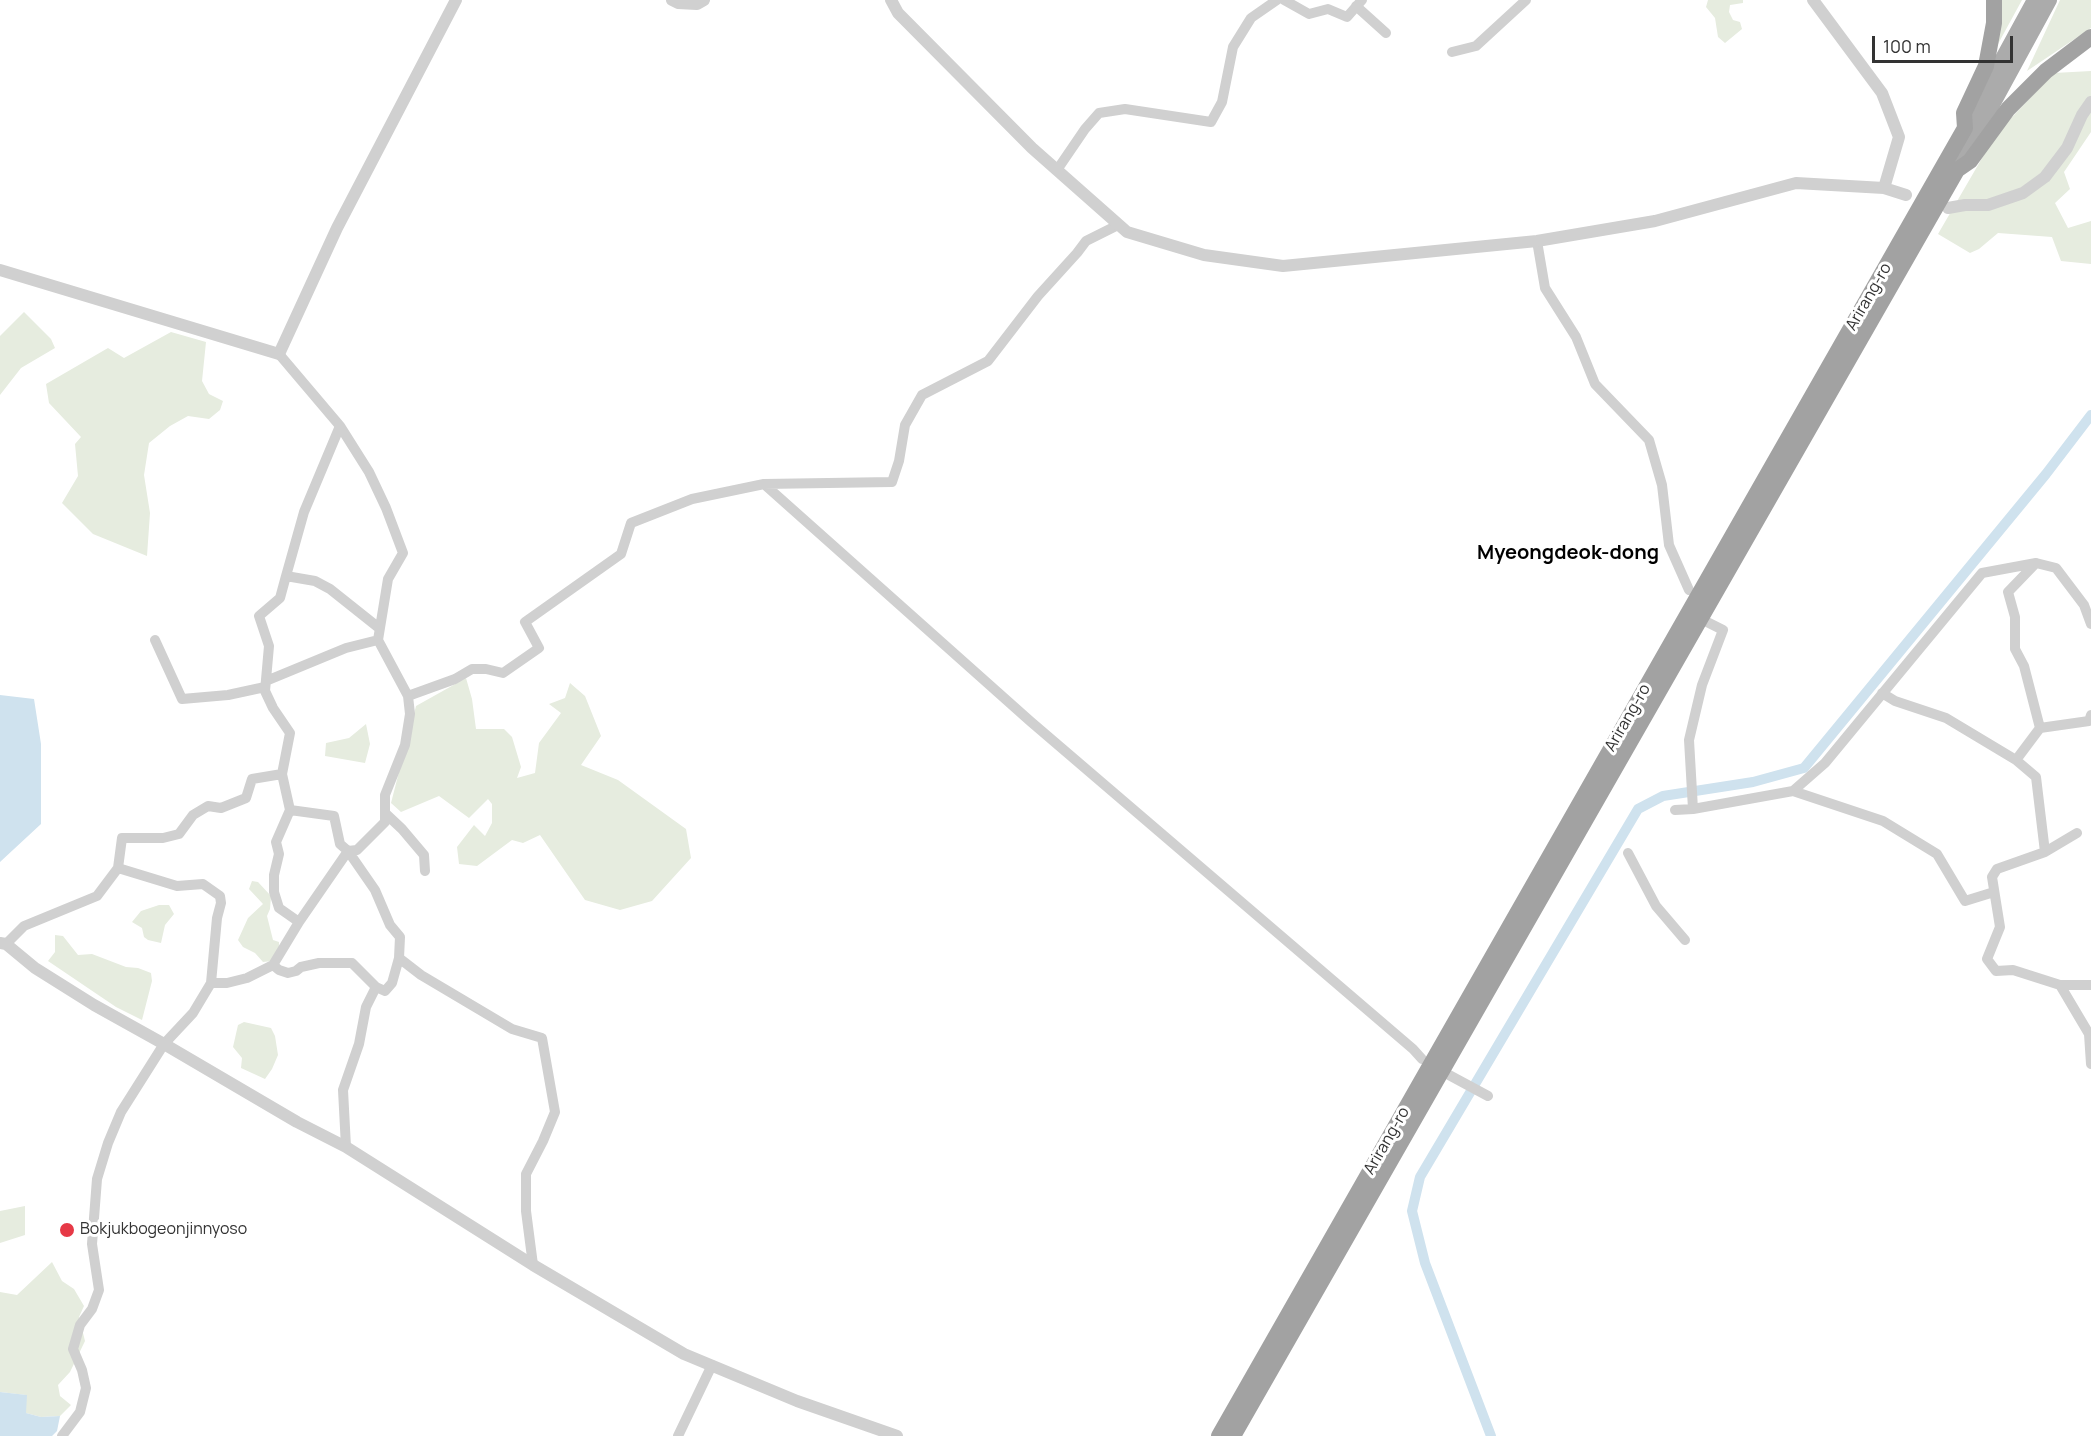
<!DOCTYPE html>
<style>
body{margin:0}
#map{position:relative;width:2091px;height:1436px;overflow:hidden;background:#fff;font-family:Manrope,sans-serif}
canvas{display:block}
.scale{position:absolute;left:1872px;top:36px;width:141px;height:27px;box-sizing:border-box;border:3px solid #333;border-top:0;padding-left:8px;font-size:18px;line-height:21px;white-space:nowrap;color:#333;-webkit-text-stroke:4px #fff;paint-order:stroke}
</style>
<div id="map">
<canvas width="2091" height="1436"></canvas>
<div class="scale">100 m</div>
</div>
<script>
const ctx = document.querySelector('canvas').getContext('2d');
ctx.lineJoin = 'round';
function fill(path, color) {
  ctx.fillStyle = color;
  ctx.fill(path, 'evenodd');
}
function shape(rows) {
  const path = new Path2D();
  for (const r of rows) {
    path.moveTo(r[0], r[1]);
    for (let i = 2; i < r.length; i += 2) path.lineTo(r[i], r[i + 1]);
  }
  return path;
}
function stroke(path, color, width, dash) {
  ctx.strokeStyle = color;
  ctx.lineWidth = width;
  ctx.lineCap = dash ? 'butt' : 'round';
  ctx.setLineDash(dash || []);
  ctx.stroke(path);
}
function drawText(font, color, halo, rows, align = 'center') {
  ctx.font = font + ' Manrope,sans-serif';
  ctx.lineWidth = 6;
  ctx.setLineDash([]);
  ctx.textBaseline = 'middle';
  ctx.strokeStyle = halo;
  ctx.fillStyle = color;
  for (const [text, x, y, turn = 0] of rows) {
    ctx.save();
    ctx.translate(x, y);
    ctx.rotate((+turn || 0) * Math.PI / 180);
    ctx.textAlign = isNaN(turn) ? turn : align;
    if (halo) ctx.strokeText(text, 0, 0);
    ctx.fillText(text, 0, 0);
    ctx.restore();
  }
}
fill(shape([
 [1708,0,1743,0,1743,3,1730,5,1729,12,1733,20,1740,22,1742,29,1725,43,1718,37,1715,18,1706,7],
 [2000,0,2022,0,1998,44],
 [2060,0,2091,0,2091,28,2027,71],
 [2091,71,2091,132,2064,172,2070,189,2055,203,2068,228,2091,221,2091,264,2061,261,2052,237,1998,233,1979,249,1970,253,1938,234,1996,134,2054,73],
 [24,312,51,339,55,348,21,368,0,395,0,336],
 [171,332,206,342,202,381,209,394,223,401,220,410,209,419,188,416,170,426,149,443,144,475,150,513,147,556,93,534,62,503,78,476,75,444,81,437,49,403,46,384,108,348,124,358],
 [466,678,472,699,476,729,504,729,512,737,521,767,517,778,535,773,539,743,561,713,549,704,565,698,570,683,585,696,601,736,581,765,618,780,686,829,691,858,652,901,620,910,585,900,540,835,523,843,512,840,477,866,459,864,457,847,474,825,485,836,492,823,492,804,488,799,469,818,439,796,401,812,391,803,416,706],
 [366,724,370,744,365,763,325,756,326,743,349,738],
 [252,881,258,882,271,896,270,909,267,916,273,940,279,942,279,947,272,961,263,962,255,953,243,947,238,940,248,918,263,904,249,889],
 [159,905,169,905,174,914,165,925,161,943,148,940,144,937,142,928,132,922,141,911],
 [55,935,63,936,78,955,92,954,126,967,138,968,151,973,152,981,142,1020,116,1007,48,961,55,952],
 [244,1022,271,1028,275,1036,278,1055,272,1069,265,1079,241,1068,242,1058,233,1047,238,1025],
 [25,1206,25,1235,0,1243,0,1211],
 [52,1262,62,1281,74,1289,84,1306,79,1317,85,1341,70,1372,58,1385,60,1396,71,1405,60,1416,41,1417,26,1413,26,1395,0,1392,0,1292,17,1295]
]), '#e6ecdf');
fill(shape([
 [0,695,34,699,41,744,41,824,0,862],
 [0,1392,27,1395,26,1413,41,1417,60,1416,57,1431,52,1436,0,1436]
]), '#cfe2ee');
stroke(shape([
 [1491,1436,1425,1263,1412,1211,1420,1177,1638,809,1663,796,1753,782,1804,768,2046,474,2091,415]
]), '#cfe2ee', 10);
stroke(shape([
 [1284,0,1309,14,1328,9,1347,17,1362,0],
 [1356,6,1386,33],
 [1452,52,1476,46,1526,0],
 [1057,170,1085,129,1099,113,1125,109,1211,122,1222,102,1233,47,1251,18,1277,0],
 [1537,241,1545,288,1576,337,1595,384,1649,440,1662,485,1669,545,1689,590],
 [340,426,304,512,286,576,315,581,330,589,379,628],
 [764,484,1030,721,1413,1049,1422,1059],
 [2036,563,2008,592,2015,617,2015,649,2024,666,2040,728],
 [155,640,182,699,228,695,265,687],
 [266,681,346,648,378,640],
 [1882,693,1895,701,1946,718,2016,760,2040,728,2089,721,2091,715],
 [408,696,455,679,472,669,486,669,503,673,539,648,525,622,621,554,631,523,692,499,764,484,892,482,899,461,905,425,922,395,988,361,1038,296,1077,253,1086,241,1118,225],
 [2016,760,2036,777,2045,852],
 [282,774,290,810,276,842,279,854,274,875,274,892,279,908,299,922],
 [1793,791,1883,821,1937,854,1965,901,1994,892],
 [1693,809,1689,740,1702,685,1723,630,1707,622],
 [1675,810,1693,809,1793,791,1825,763,1982,573,2036,563,2056,568,2084,605,2091,624],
 [385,813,402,829,424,855,425,871],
 [2077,833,2045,852,1997,869,1992,877,2000,927,1987,959,1996,971,2013,970,2060,985,2091,985],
 [1628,853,1656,906,1685,940],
 [118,868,177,886,203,884,220,896,221,903,217,918,211,983],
 [6,944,24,926,97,896,118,868,122,838,163,838,179,834,193,815,208,806,221,808,246,798,252,779,282,774,290,733,273,708,265,691,269,646,259,616,280,598,286,576],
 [399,958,421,975,512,1029,542,1038,555,1112,543,1141,526,1174,526,1211,533,1265],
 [273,965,279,970,288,973,296,971,301,967,319,963,352,963,376,987,385,991,392,983,399,958,400,937,390,925,375,890,348,851,340,844,334,816,290,810],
 [2060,985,2089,1034,2091,1064],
 [1449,1075,1488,1096],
 [346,1147,343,1090,359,1044,366,1007,376,987],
 [62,1436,80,1412,86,1388,82,1370,73,1349,80,1325,92,1309,99,1290,92,1244,97,1179,108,1143,121,1112,164,1044,193,1013,211,983,227,983,247,978,273,965,299,922,348,851,357,850,385,822,385,795,405,745,410,714,408,696,378,640,388,579,403,553,386,508,369,472,340,426,279,354],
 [678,1436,712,1365]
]), '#d0d0d0', 10);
stroke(shape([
 [672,0,678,3,697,4,704,0],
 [891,0,898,13,1032,148,1127,232,1204,255,1283,266,1537,241,1655,221,1796,183,1884,188,1906,195],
 [1813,0,1882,93,1899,137,1884,188],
 [1948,208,1965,205,1988,205,2023,193,2045,177,2067,148,2082,115,2091,102],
 [0,270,279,354,337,228,456,0],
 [0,943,6,944,35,968,94,1005,164,1044,297,1122,346,1147,533,1265,684,1354,797,1401,897,1436]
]), '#d0d0d0', 12);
stroke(shape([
 [1965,128,2035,0],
 [1957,169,2049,0]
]), '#ababab', 16);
stroke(shape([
 [1219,1436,1965,128,1964,113,1986,66,1994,23,1994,0],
 [1233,1436,1957,170,1970,161,2008,109,2046,71,2091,37]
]), '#a2a2a2', 16);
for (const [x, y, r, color] of [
 [67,1230,8,"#e63946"]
]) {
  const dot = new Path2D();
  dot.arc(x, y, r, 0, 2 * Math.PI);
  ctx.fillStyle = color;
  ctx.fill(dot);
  stroke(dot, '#fff', 2);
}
drawText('16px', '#333', '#fff', [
 ["Arirang-ro",1869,297,-60],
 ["Arirang-ro",1628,718,-60],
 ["Arirang-ro",1387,1141,-60]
]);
drawText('16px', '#333', '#fff', [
 ["Bokjukbogeonjinnyoso",80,1230]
], 'left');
drawText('bold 20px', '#000', '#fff', [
 ["Myeongdeok-dong",1568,553]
]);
</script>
